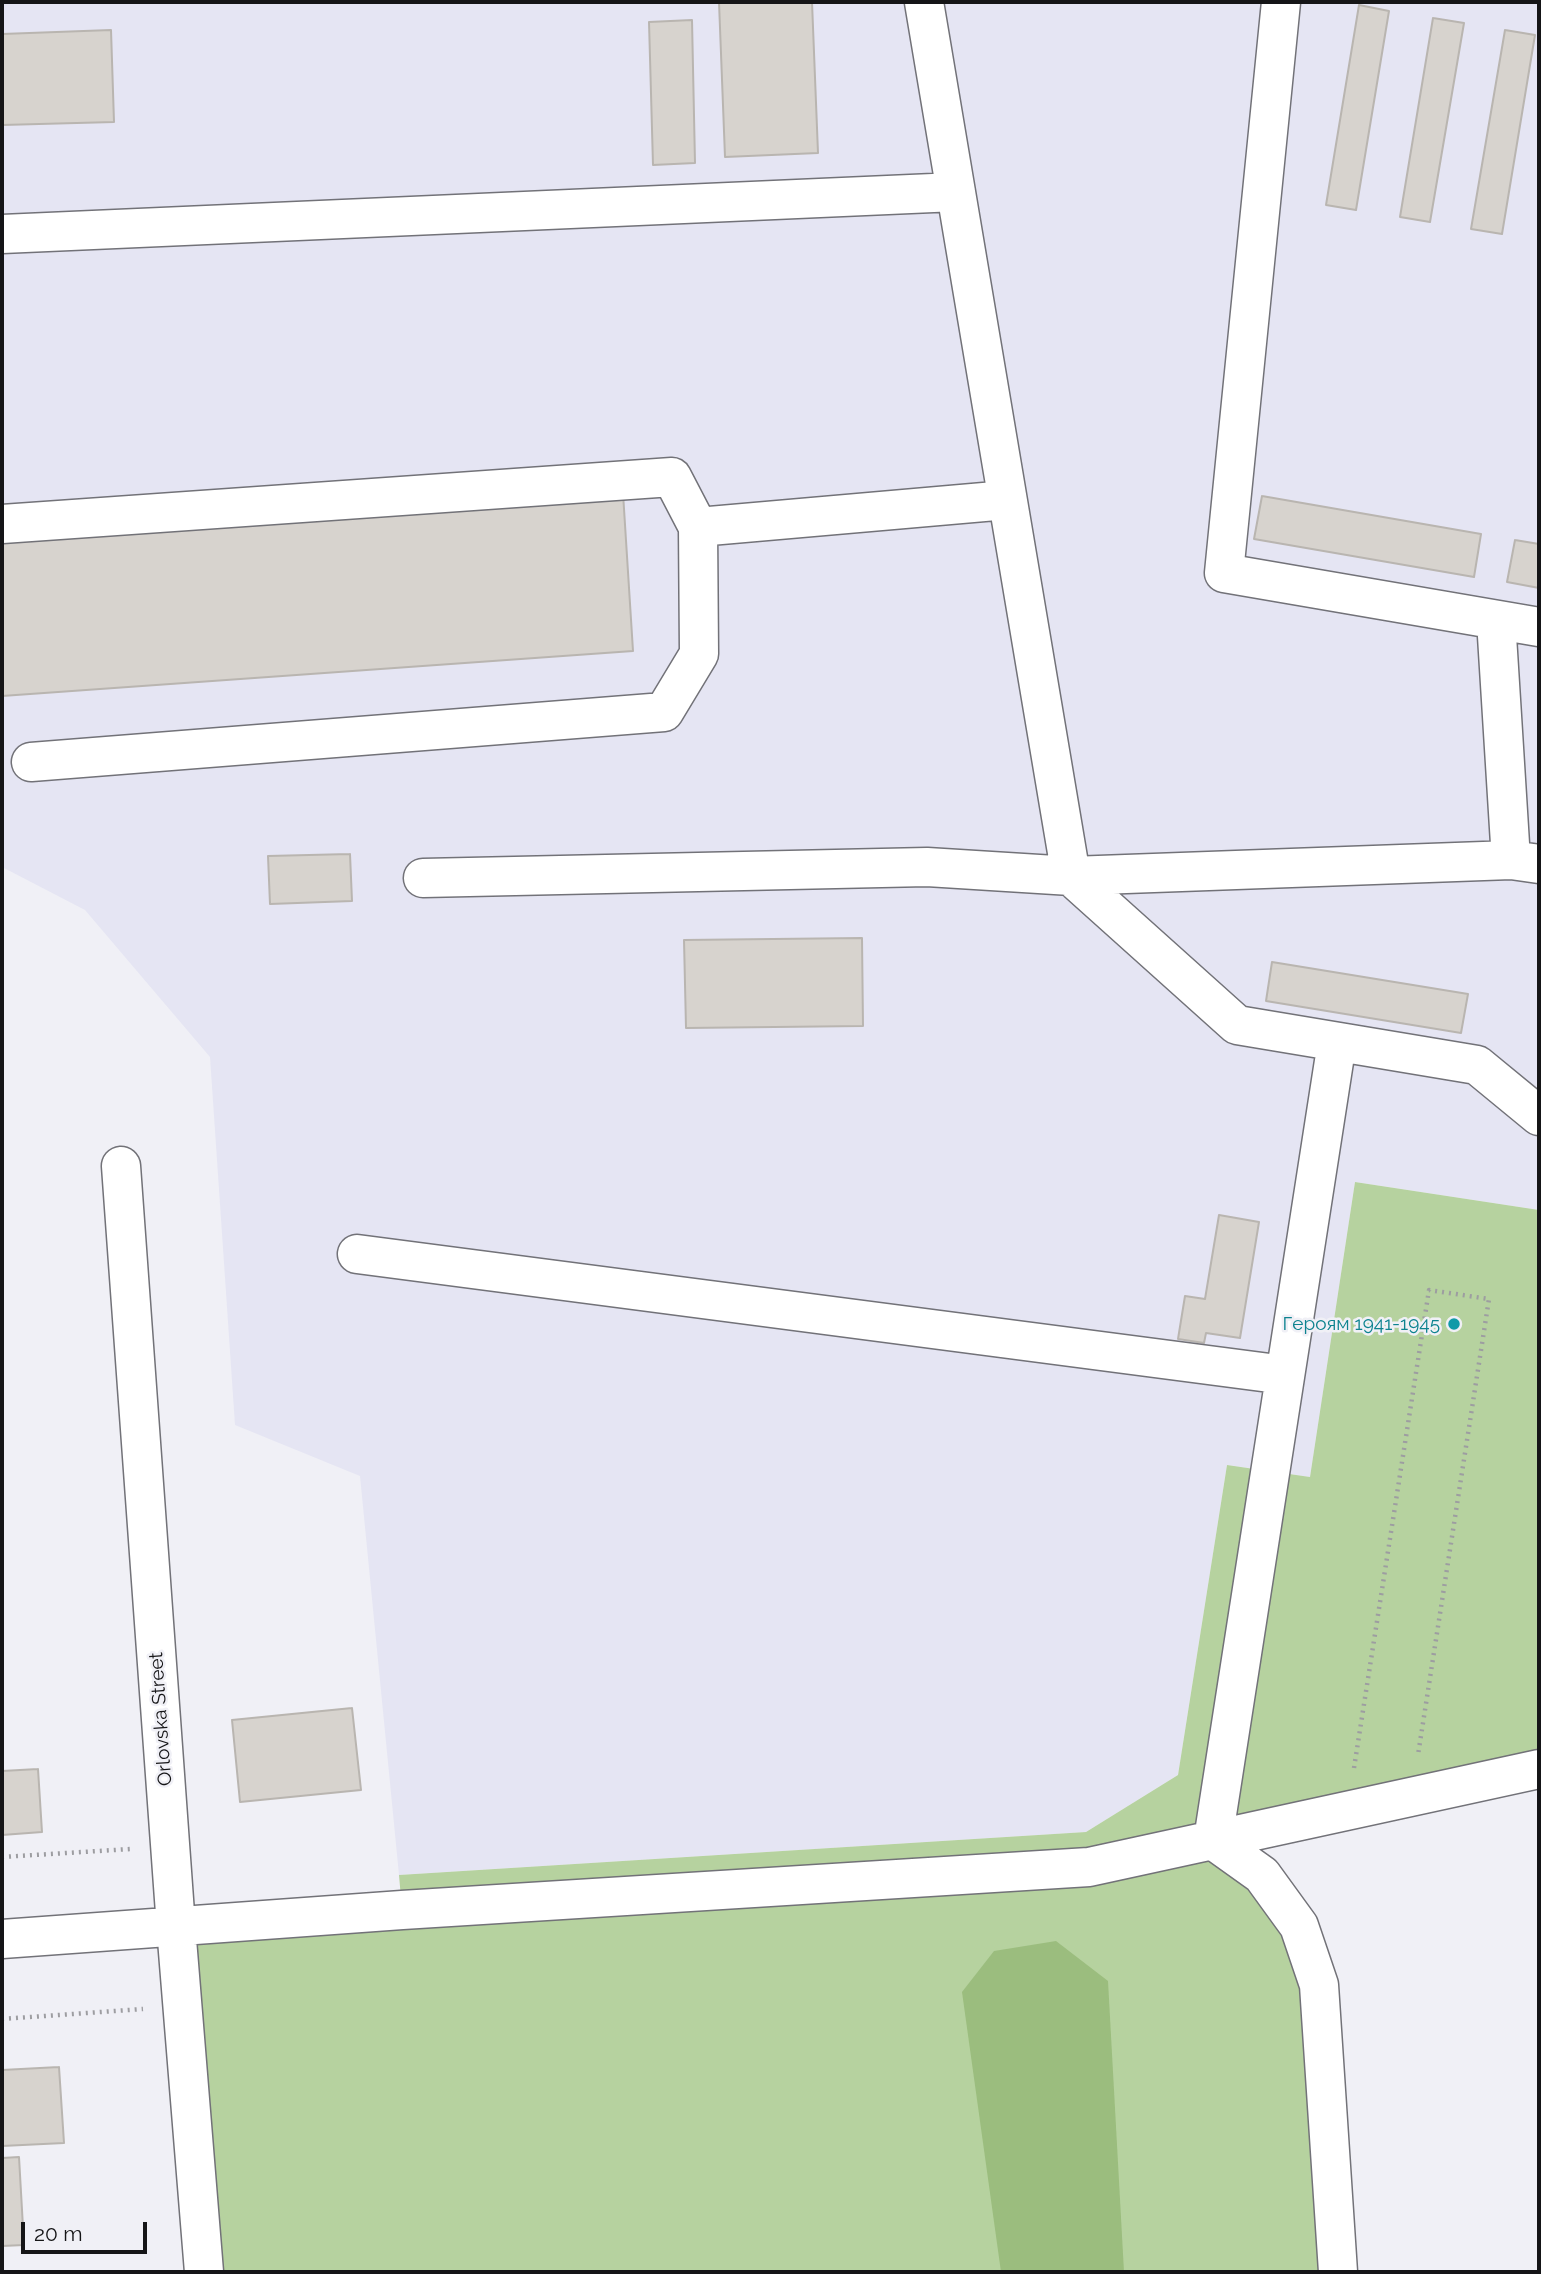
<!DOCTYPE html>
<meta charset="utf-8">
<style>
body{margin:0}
#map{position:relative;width:1541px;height:2274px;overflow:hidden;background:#f0f0f6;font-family:Raleway,sans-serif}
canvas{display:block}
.frame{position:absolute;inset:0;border:4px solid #151517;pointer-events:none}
.scale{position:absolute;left:21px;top:2222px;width:126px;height:32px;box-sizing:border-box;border:4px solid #151517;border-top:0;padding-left:9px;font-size:21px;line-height:24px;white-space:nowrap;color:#151517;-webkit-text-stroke:5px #f0f0f6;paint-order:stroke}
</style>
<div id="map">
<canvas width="1541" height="2274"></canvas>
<div class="frame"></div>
<div class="scale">20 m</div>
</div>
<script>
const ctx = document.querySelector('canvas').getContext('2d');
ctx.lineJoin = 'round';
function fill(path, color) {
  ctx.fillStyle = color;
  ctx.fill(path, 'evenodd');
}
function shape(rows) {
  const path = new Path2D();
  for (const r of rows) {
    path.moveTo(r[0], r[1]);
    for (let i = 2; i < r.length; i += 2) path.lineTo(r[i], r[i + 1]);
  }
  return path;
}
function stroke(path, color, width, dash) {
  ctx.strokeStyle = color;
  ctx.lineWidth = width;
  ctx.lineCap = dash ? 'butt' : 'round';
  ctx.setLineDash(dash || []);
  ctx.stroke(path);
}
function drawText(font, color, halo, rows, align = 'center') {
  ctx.font = font + ' Raleway,sans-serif';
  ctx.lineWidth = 5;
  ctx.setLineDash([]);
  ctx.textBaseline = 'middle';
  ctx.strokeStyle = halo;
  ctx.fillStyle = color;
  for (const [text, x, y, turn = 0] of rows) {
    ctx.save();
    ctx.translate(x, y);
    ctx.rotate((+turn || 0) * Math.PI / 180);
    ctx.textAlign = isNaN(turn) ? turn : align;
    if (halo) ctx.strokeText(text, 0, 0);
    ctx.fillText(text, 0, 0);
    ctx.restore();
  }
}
fill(shape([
 [2,2,1539,2,1539,1210,1355,1182,1310,1477,1227,1465,1178,1775,1086,1832,399,1875,360,1476,235,1425,210,1057,85,910,2,867]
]), '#e5e5f3');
fill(shape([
 [1355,1182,1539,1210,1539,1769,1213,1841,1299,1926,1338,2272,204,2272,176,1927,402,1910,399,1875,1086,1832,1178,1775,1227,1465,1310,1477]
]), '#b6d29f');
fill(shape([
 [1056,1941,1108,1981,1124,2272,1001,2272,962,1992,994,1951]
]), '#9bbd7e');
const building = shape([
 [719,2,812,2,818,153,725,157,719,2],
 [1359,5,1389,11,1356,210,1326,205,1359,5],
 [1433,18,1464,23,1430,222,1400,217,1433,18],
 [692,20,695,163,653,165,649,22,692,20],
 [111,30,114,122,2,125,2,34,111,30],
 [1505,30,1535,35,1502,234,1471,229,1505,30],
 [623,493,633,651,2,696,2,537,623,493],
 [1262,496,1481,534,1474,577,1254,539,1262,496],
 [1515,540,1539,544,1539,588,1507,582,1515,540],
 [350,854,352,901,270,904,268,856,350,854],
 [862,938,863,1026,686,1028,684,940,862,938],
 [1272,962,1468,994,1461,1033,1266,1001,1272,962],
 [1219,1215,1259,1222,1240,1338,1206,1333,1204,1343,1178,1339,1185,1296,1205,1299,1219,1215],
 [352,1708,361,1790,240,1802,232,1720,352,1708],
 [38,1769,42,1832,2,1835,2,1771,38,1769],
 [59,2067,64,2143,2,2146,2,2070,59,2067],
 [19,2157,24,2245,2,2246,2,2158,19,2157]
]);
fill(building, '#d7d3ce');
stroke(building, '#b9b5b0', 2);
const minor = shape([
 [924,2,1071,876,1237,1025,1477,1065,1539,1116],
 [1281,2,1224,573,1539,627],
 [2,234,956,192],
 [2,524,672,477,698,527,699,654,664,712,31,762],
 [698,527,1007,500],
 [1496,620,1511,860],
 [423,878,927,867,1071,876,1511,860,1539,864],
 [121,1166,176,1927,204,2272],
 [357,1254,1285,1375],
 [1213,1840,1337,1042],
 [1213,1840,1262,1875,1299,1926,1319,1985,1338,2272],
 [2,1939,402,1910,1089,1867,1539,1769]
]);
stroke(minor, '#727278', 41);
stroke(shape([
 [1354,1768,1429,1290,1489,1299,1418,1755],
 [2,1857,130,1849],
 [2,2019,143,2009]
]), '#9d9da1', 4.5, [2, 5]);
stroke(minor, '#fff', 38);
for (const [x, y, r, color] of [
 [1454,1324,7,"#0f9aa8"]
]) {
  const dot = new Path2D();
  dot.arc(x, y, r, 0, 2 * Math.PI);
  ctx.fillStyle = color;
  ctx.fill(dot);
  stroke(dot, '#f0f0f6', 2.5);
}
drawText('19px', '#0d838f', '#f0f0f6', [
 ["Героям 1941-1945",1440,1324]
], 'right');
drawText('19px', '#151517', '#f0f0f6', [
 ["Orlovska Street",161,1719,-94]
]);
</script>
